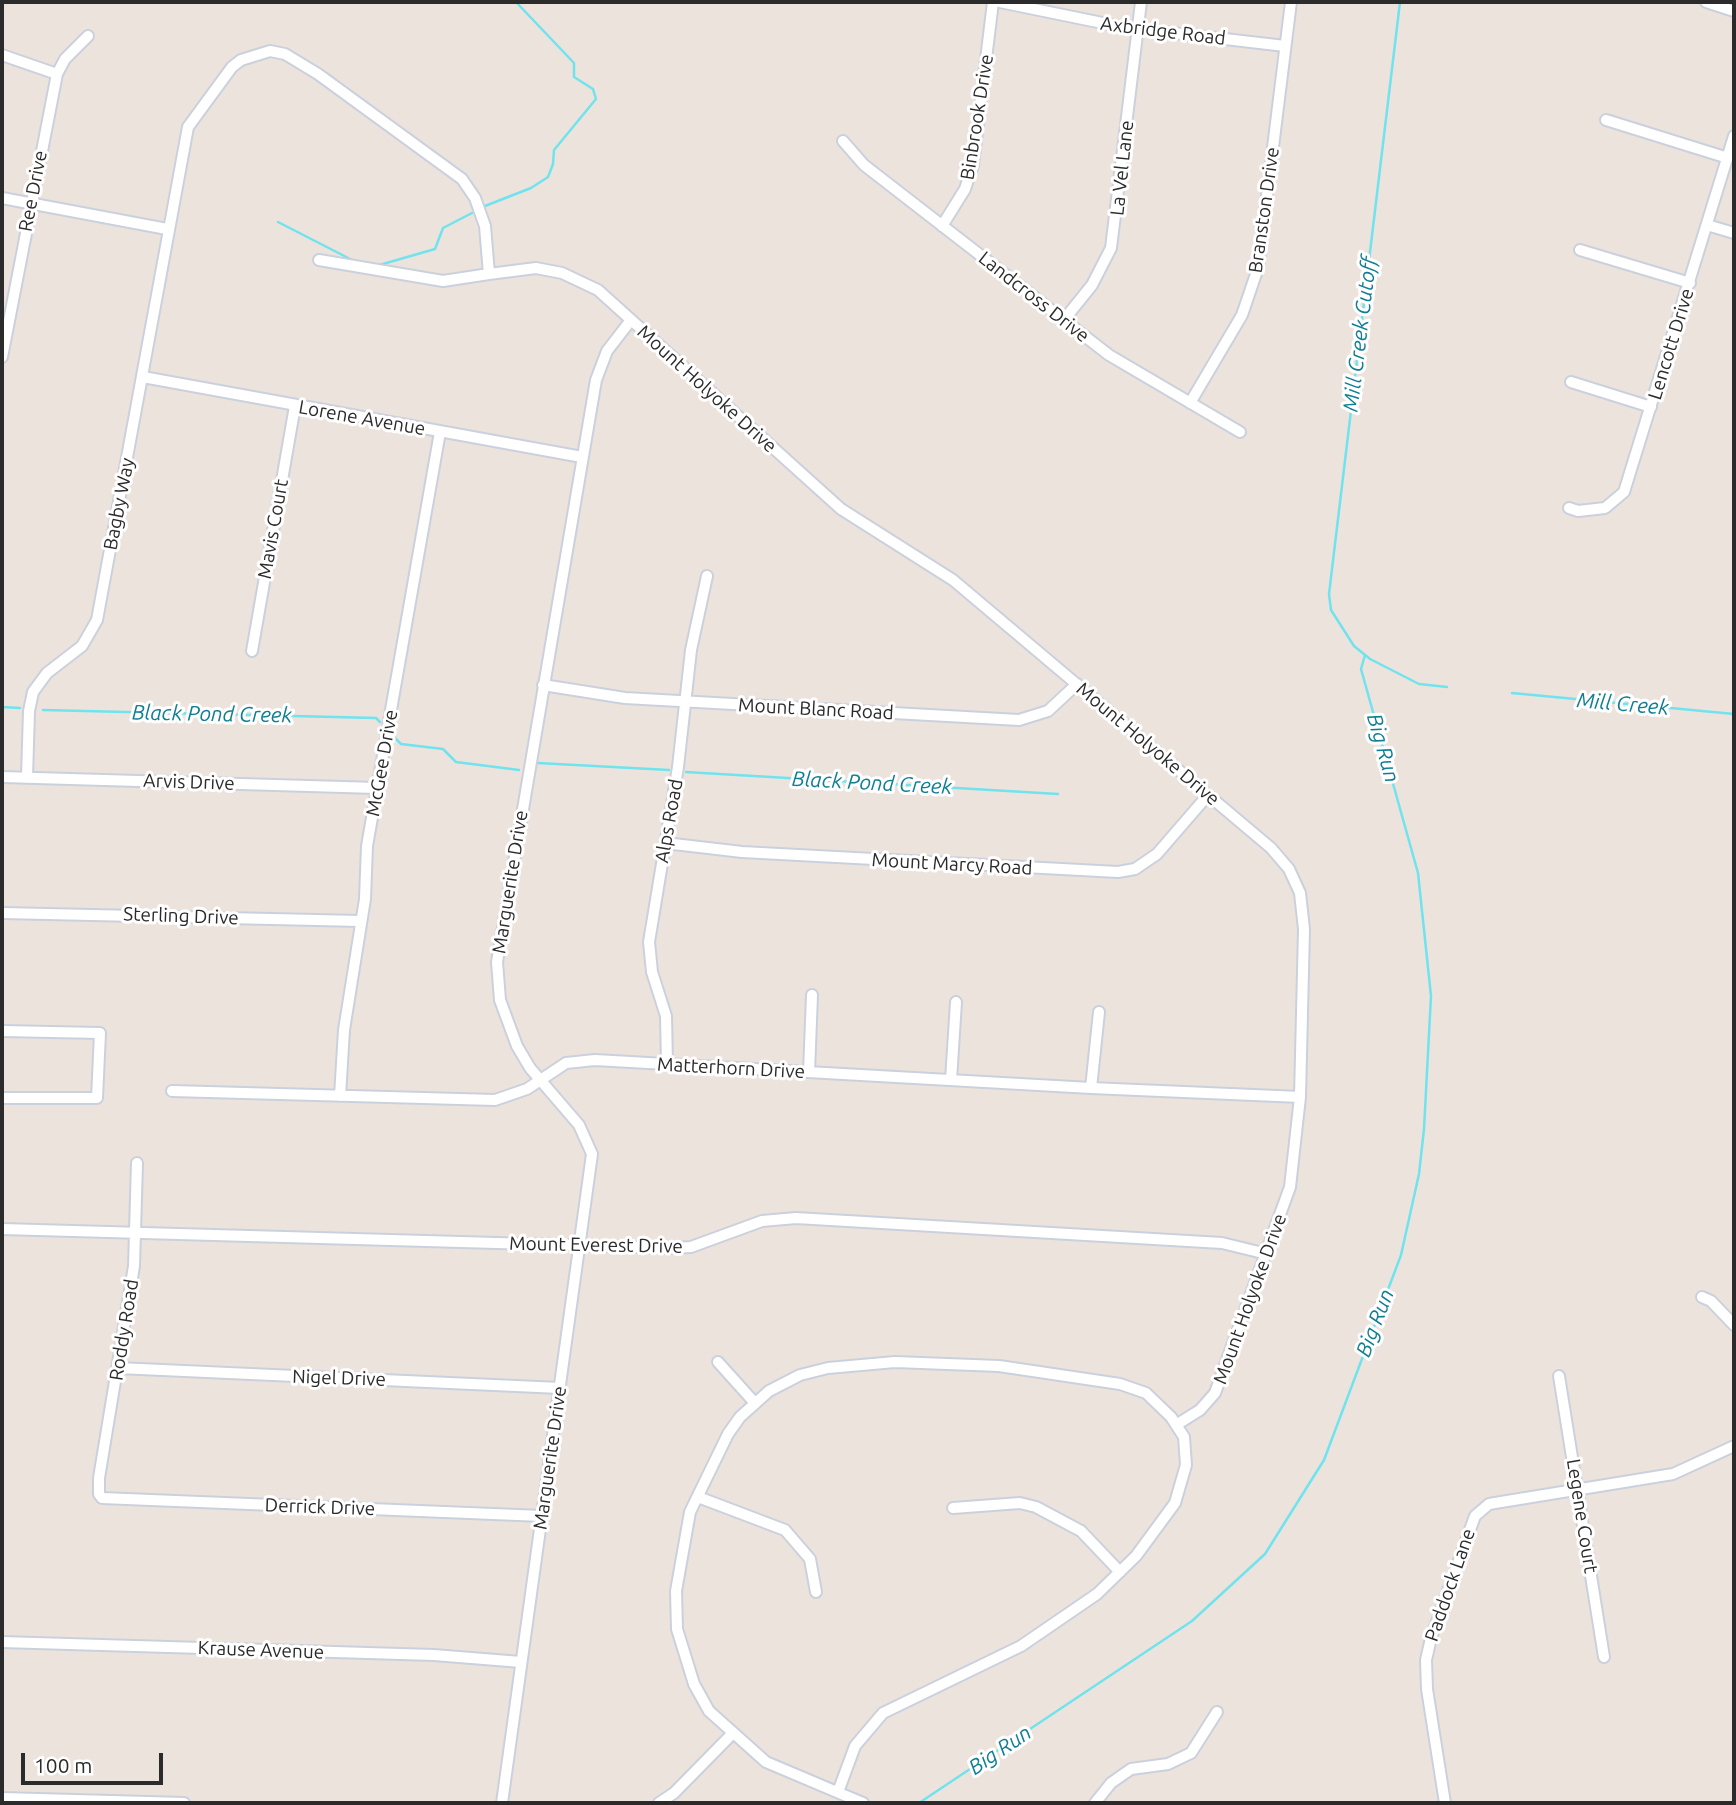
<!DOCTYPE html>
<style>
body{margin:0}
#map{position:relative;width:1736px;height:1805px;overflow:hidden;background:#ede3dd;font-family:Ubuntu,sans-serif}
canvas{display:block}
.frame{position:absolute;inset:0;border:4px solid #2b2b2b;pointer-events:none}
.scale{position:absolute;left:21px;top:1753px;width:142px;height:32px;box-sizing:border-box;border:4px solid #2b2b2b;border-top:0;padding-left:9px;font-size:21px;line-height:24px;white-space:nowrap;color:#2b2b2b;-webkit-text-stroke:5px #fff;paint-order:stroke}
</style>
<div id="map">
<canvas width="1736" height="1805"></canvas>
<div class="frame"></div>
<div class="scale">100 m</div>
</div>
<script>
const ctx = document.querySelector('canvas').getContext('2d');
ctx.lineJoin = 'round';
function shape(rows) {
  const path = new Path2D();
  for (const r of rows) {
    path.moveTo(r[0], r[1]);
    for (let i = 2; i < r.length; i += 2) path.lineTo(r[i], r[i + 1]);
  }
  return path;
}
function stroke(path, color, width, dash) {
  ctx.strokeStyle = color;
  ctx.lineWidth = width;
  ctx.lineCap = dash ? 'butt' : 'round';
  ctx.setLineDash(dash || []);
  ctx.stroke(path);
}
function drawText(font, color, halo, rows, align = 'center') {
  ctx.font = font + ' Ubuntu,sans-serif';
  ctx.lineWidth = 6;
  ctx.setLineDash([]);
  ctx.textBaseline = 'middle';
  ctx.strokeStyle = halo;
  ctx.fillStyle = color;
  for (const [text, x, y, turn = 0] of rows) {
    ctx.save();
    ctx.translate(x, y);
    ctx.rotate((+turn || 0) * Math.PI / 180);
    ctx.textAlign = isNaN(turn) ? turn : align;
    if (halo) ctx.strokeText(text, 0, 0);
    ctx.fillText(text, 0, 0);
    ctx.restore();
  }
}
stroke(shape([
 [1400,2,1329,594,1331,610,1354,646,1370,659,1419,684,1447,687],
 [485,206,531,188,548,177,553,164,554,150,596,99,593,89,574,77,574,63,516,2],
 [278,222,356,262],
 [376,266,435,249,443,228,472,213],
 [1512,693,1734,714],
 [2,707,20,708],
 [43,710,376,718,380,722],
 [395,738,401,744,443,749,456,762,519,770],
 [538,763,669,770],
 [686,772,1058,794],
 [919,1803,1192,1621,1265,1554,1324,1460,1401,1255,1419,1174,1424,1129,1431,996,1418,873,1361,669,1365,655]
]), '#70e3ee', 2.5);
const street = shape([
 [1000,2,1122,27,1285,46],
 [1706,2,1734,11],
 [2,55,57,74],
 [1606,120,1728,158],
 [843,141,864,165,1109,355,1240,432],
 [2,198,167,229],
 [1707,225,1734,233],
 [942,226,965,189,973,165,993,2],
 [1580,250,1690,283],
 [319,260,443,281,489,274],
 [1063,321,1092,285,1111,248,1141,2],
 [2,357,57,74,65,59,88,36],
 [143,377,582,457],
 [1571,382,1651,407],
 [1190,403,1242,315,1258,268,1291,2],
 [1569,508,1578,511,1605,508,1624,492,1734,136],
 [252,651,295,406],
 [543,685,625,698,1019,720,1048,711,1077,684],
 [2,777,377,788],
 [27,777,29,711,33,692,47,673,82,646,97,620,188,127,232,67,241,60,270,51,285,54,318,74,462,179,475,198,485,226,489,274,536,268,562,273,598,290,841,509,953,580,1271,848,1289,869,1300,893,1304,929,1300,1097,1290,1187,1215,1393,1200,1410,1176,1425],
 [665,843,742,852,1118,872,1135,869,1157,854,1208,795],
 [2,913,361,921],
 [2,1031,100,1033,97,1098,2,1098],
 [667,1064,666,1016,652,972,649,942,678,767,691,650,707,576],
 [809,1072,812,995],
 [951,1080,956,1002],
 [1091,1088,1099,1012],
 [172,1091,495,1100,527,1089,566,1063,595,1060,1091,1088,1300,1097],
 [340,1096,344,1030,365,899,367,846,440,432],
 [137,1163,134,1266,99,1478,99,1494,102,1498,542,1516],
 [2,1229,673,1248,691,1247,762,1221,796,1218,1222,1243,1267,1254],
 [1702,1297,1711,1301,1734,1325],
 [718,1362,754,1402],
 [118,1368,560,1388],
 [1559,1376,1604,1657],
 [698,1497,785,1530,810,1559,816,1592],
 [953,1508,1020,1503,1036,1507,1081,1531,1120,1572],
 [2,1642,434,1655,521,1662],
 [838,1792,855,1746,883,1713,1021,1646,1097,1594,1136,1556,1175,1503,1186,1465,1184,1437,1171,1417,1146,1393,1120,1384,999,1366,895,1362,828,1368,800,1375,769,1391,740,1417,728,1434,690,1512,676,1591,677,1629,694,1684,709,1711,766,1762,863,1803],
 [2,1798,184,1803],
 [502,1803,592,1154,579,1125,530,1068,517,1046,500,1000,497,962,596,380,607,351,631,320],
 [659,1803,674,1793,733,1733],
 [1095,1803,1111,1783,1131,1769,1168,1764,1191,1753,1217,1712],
 [1445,1803,1427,1689,1426,1660,1431,1638,1475,1516,1489,1504,1501,1502,1673,1474,1734,1446]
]);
stroke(street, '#cbd1dc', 14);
stroke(street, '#fff', 10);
drawText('19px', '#2b2b2b', '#fff', [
 ["Axbridge Road",1163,31,7],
 ["Binbrook Drive",977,117,-81],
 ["La Vel Lane",1122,168,-84],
 ["Ree Drive",33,191,-79],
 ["Branston Drive",1264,210,-82],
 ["Landcross Drive",1034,297,38],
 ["Lencott Drive",1671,344,-73],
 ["Mount Holyoke Drive",707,389,42],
 ["Lorene Avenue",362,418,10],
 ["Bagby Way",119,504,-79],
 ["Mavis Court",273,529,-80],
 ["Mount Blanc Road",816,709,3],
 ["Mount Holyoke Drive",1148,744,40],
 ["McGee Drive",382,763,-80],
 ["Arvis Drive",189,782,2],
 ["Alps Road",669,821,-80],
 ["Mount Marcy Road",952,864,3],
 ["Marguerite Drive",510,882,-81],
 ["Sterling Drive",181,916,2],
 ["Matterhorn Drive",731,1068,3],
 ["Mount Everest Drive",596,1245,1],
 ["Mount Holyoke Drive",1250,1299,-70],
 ["Roddy Road",124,1330,-81],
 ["Nigel Drive",339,1378,2],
 ["Marguerite Drive",550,1458,-82],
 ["Derrick Drive",320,1507,2],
 ["Legene Court",1582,1516,81],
 ["Paddock Lane",1450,1585,-71],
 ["Krause Avenue",261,1650,2]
]);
drawText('italic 21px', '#0e7e94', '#fff', [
 ["Mill Creek Cutoff",1360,334,-83],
 ["Mill Creek",1623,704,5],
 ["Black Pond Creek",212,714,1],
 ["Big Run",1383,748,74],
 ["Black Pond Creek",872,783,3],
 ["Big Run",1375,1323,-69],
 ["Big Run",1000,1750,-34]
]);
</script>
